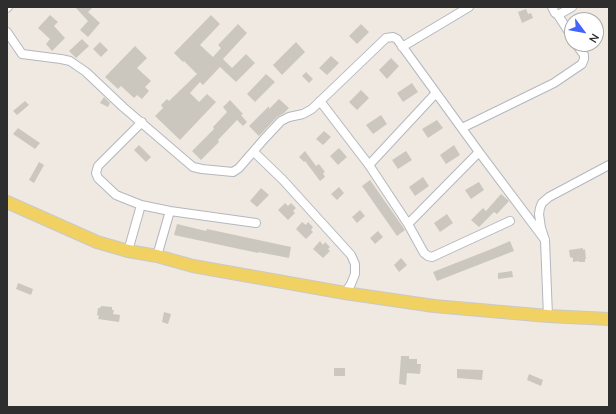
<!DOCTYPE html>
<style>
body{margin:0}
#map{position:relative;width:616px;height:414px;overflow:hidden;background:#efe9e1;font-family:"Nunito Sans",sans-serif}
canvas{display:block}
.frame{position:absolute;inset:0;border:8px solid #2e2e2e;pointer-events:none}
.north{position:absolute;left:564px;top:12px;width:40px;height:40px;box-sizing:border-box;background:#fff;border:1px solid #ababab;border-radius:50%;rotate:122deg;font-size:11px;font-weight:700;line-height:16px;text-align:center;color:#2e2e2e}
.north::after{content:'';display:block;margin:auto;width:14px;height:18px;background:#4264fb;clip-path:polygon(50% 0,100% 100%,50% 72%,0 100%)}
</style>
<div id="map">
<canvas width="616" height="414"></canvas>
<div class="frame"></div>
<div class="north">N</div>
</div>
<script>
const ctx = document.querySelector('canvas').getContext('2d');
ctx.lineJoin = 'round';
function fill(path, color) {
  ctx.fillStyle = color;
  ctx.fill(path, 'evenodd');
}
function shape(rows) {
  const path = new Path2D();
  for (const r of rows) {
    path.moveTo(r[0], r[1]);
    for (let i = 2; i < r.length; i += 2) path.lineTo(r[i], r[i + 1]);
  }
  return path;
}
function stroke(path, color, width, dash) {
  ctx.strokeStyle = color;
  ctx.lineWidth = width;
  ctx.lineCap = dash ? 'butt' : 'round';
  ctx.setLineDash(dash || []);
  ctx.stroke(path);
}
fill(shape([
 [75,7,93,7,88,12,100,23,88,37,80,30,88,21],
 [526,9,528,14,531,13,533,18,522,23,518,12],
 [50,15,58,22,54,26,65,38,52,51,46,44,50,39,38,28],
 [211,15,220,24,200,45,213,57,221,48,218,45,238,24,247,33,223,59,232,68,246,54,255,63,236,82,220,67,203,85,200,82,190,93,199,102,207,94,216,102,180,140,155,116,163,108,161,105,167,99,169,101,197,74,184,61,183,62,174,53],
 [361,24,369,32,357,44,349,36],
 [82,39,89,46,76,58,69,51],
 [100,42,108,50,101,57,93,49],
 [296,42,305,52,282,75,273,65],
 [135,46,147,58,137,68,151,81,145,87,149,91,142,99,137,95,134,98,121,86,118,89,105,77],
 [331,56,339,63,327,75,319,68],
 [391,58,399,66,387,79,379,70],
 [306,72,313,79,309,83,302,76],
 [266,74,275,82,255,102,247,94],
 [412,83,418,92,403,102,397,93],
 [361,90,369,98,357,110,349,102],
 [104,97,110,103,108,107,100,103],
 [279,99,289,108,284,113,277,117,259,136,249,126,269,106,269,109],
 [230,100,243,114,241,115,247,122,243,126,237,120,218,140,219,142,201,160,192,151,214,129,213,127,227,112,223,107],
 [25,101,29,105,17,115,13,111],
 [381,115,387,124,373,134,366,125],
 [437,120,443,128,428,138,422,129],
 [18,128,40,143,35,149,13,134],
 [324,131,331,137,323,145,316,139],
 [139,145,151,157,146,162,134,150],
 [454,145,460,155,446,164,440,155],
 [339,148,347,157,338,165,330,156],
 [305,151,316,166,319,164,325,172,323,173,325,177,320,181,305,161,304,162,299,157],
 [406,151,412,160,398,169,392,160],
 [39,162,44,165,34,183,29,180],
 [423,177,429,186,415,196,409,187],
 [370,180,405,230,397,236,362,186],
 [479,182,484,190,471,199,465,190],
 [339,187,344,193,337,200,331,194],
 [261,188,269,195,257,207,250,201],
 [501,194,509,201,497,214,494,212,479,227,471,220,483,208,486,211],
 [285,203,288,206,291,203,296,208,293,211,295,213,288,220,278,210],
 [360,210,365,216,357,223,352,217],
 [447,214,453,223,440,232,434,223],
 [302,222,306,225,308,222,313,227,311,230,313,232,306,239,296,229],
 [177,224,206,231,207,229,291,247,289,258,258,252,258,253,174,235],
 [378,231,383,237,375,244,370,238],
 [320,241,323,245,325,242,330,247,328,249,330,251,323,258,313,249],
 [510,241,514,251,437,281,433,272,494,248],
 [583,248,583,250,585,249,586,259,585,259,585,262,579,262,579,261,573,262,573,258,570,257,569,250],
 [401,258,407,265,399,272,394,265],
 [512,271,513,277,498,279,498,273],
 [18,283,33,289,31,295,16,289],
 [101,306,112,307,112,310,114,310,113,314,120,315,119,322,98,319,99,316,97,315,98,308,100,308],
 [164,312,171,314,168,324,162,322],
 [401,356,409,356,409,359,417,359,417,364,421,364,420,374,407,373,406,385,399,384],
 [334,368,345,368,345,376,334,376],
 [457,369,483,370,482,380,457,378],
 [529,374,543,380,541,386,527,380]
]), '#cbc7bf');
const minor = shape([
 [552,7,555,13,558,15,572,7],
 [7,8,8,7],
 [558,15,572,37],
 [7,32,22,54,61,59,70,61,86,72,123,107,193,167,202,169,233,172,239,168,265,138,281,121,289,117,303,114,312,109,386,38,393,37,397,39,479,152,545,240],
 [402,47,469,7],
 [320,101,369,165,408,224,424,253,428,256,432,257,510,221],
 [142,122,98,166,96,173,98,178,116,195,141,205,170,211,256,223],
 [462,128,554,83,582,64,584,59,584,55,576,44],
 [254,152,283,180,351,255,355,264,355,274,351,284,345,293],
 [369,165,436,93],
 [408,224,479,152],
 [128,251,141,205],
 [157,256,170,211],
 [548,316,545,240,541,228,539,214,540,208,542,203,549,197,609,165]
]);
const primary = shape([
 [7,202,97,242,128,251,157,256,193,266,345,293,434,306,548,316,609,319]
]);
stroke(minor, '#b4b7c1', 10);
stroke(primary, '#c9c9c9', 14);
stroke(minor, '#fff', 8);
stroke(primary, '#f2d163', 12);
</script>
